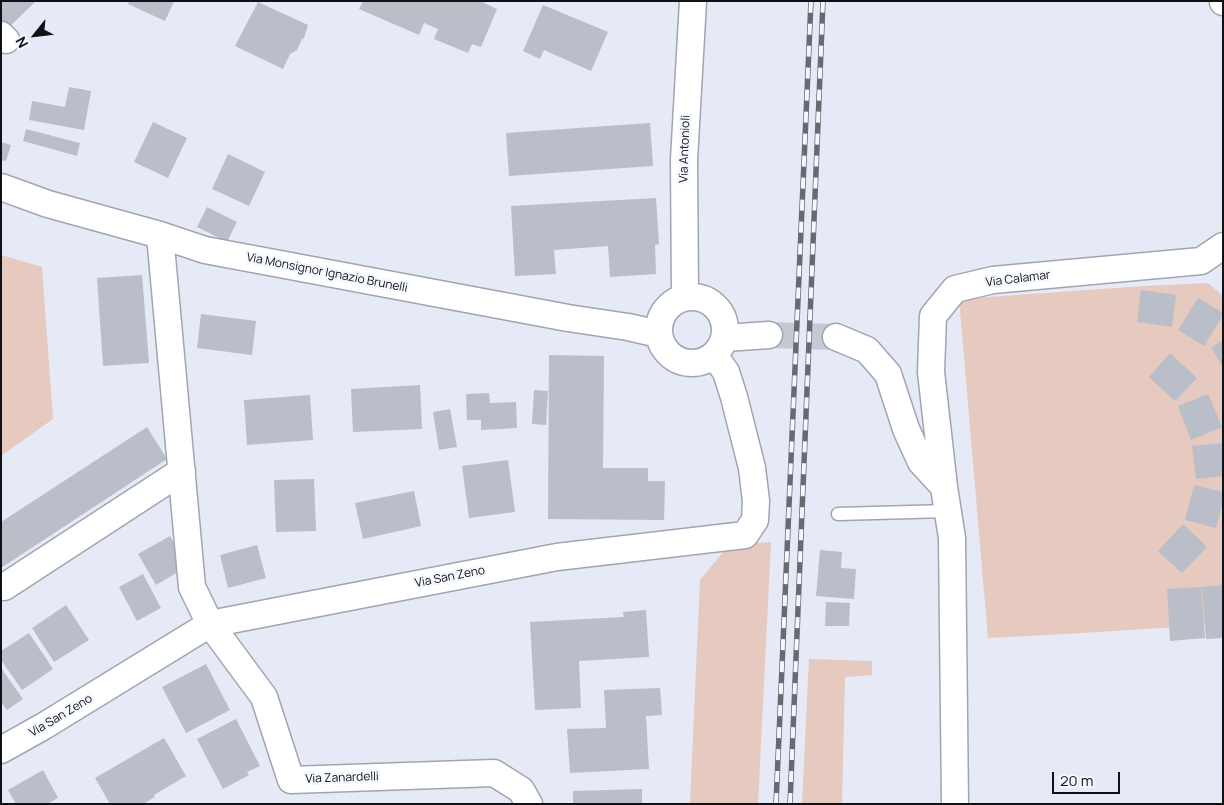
<!DOCTYPE html>
<style>
body{margin:0}
#map{position:relative;width:1224px;height:805px;overflow:hidden;background:#e5eaf6;font-family:Manrope,sans-serif}
canvas{display:block}
.frame{position:absolute;inset:0;border:2px solid #0f1114;pointer-events:none}
.north{position:absolute;left:10px;top:10px;width:50px;height:50px;-webkit-text-stroke:4px #f4f7fe;paint-order:stroke;rotate:241deg;font-size:14px;font-weight:700;line-height:20px;text-align:center;color:#0f1114}
.north::after{content:'';display:block;margin:auto;width:18px;height:22px;background:#0f1114;clip-path:polygon(50% 0,100% 100%,50% 72%,0 100%)}
.scale{position:absolute;left:1052px;top:772px;width:68px;height:22px;box-sizing:border-box;border:2px solid #0f1114;border-top:0;padding-left:6px;font-size:15px;line-height:18px;white-space:nowrap;color:#0f1114;-webkit-text-stroke:4px #f4f7fe;paint-order:stroke}
</style>
<div id="map">
<canvas width="1224" height="805"></canvas>
<div class="frame"></div>
<div class="north">N</div>
<div class="scale">20 m</div>
</div>
<script>
const ctx = document.querySelector('canvas').getContext('2d');
ctx.lineJoin = 'round';
function fill(path, color) {
  ctx.fillStyle = color;
  ctx.fill(path, 'evenodd');
}
function shape(rows) {
  const path = new Path2D();
  for (const r of rows) {
    if (r.length === 3) {
      path.moveTo(r[0] + r[2], r[1]);
      path.arc(r[0], r[1], r[2], 0, 2 * Math.PI);
      continue;
    }
    path.moveTo(r[0], r[1]);
    for (let i = 2; i < r.length; i += 2) path.lineTo(r[i], r[i + 1]);
  }
  return path;
}
function stroke(path, color, width, dash) {
  ctx.strokeStyle = color;
  ctx.lineWidth = width;
  ctx.lineCap = dash ? 'butt' : 'round';
  ctx.setLineDash(dash || []);
  ctx.stroke(path);
}
function drawText(font, color, halo, rows, align = 'center') {
  ctx.font = font + ' Manrope,sans-serif';
  ctx.lineWidth = 5;
  ctx.setLineDash([]);
  ctx.textBaseline = 'middle';
  ctx.strokeStyle = halo;
  ctx.fillStyle = color;
  for (const [text, x, y, turn = 0] of rows) {
    ctx.save();
    ctx.translate(x, y);
    ctx.rotate((+turn || 0) * Math.PI / 180);
    ctx.textAlign = isNaN(turn) ? turn : align;
    if (halo) ctx.strokeText(text, 0, 0);
    ctx.fillText(text, 0, 0);
    ctx.restore();
  }
}
fill(shape([
 [1,255,42,267,53,419,1,456],
 [1208,283,1223,296,1223,624,1066,634,988,638,959,299,1145,286],
 [771,542,758,804,690,804,700,580,729,545],
 [809,659,872,661,872,675,845,677,842,804,802,804]
]), '#e6c9bf');
fill(shape([
 [1,1,36,1,5,31,1,27],
 [129,1,174,1,165,21,128,4],
 [363,1,480,1,497,9,481,47,472,44,468,53,434,39,438,29,424,23,419,35,359,9],
 [258,2,308,25,304,38,302,39,297,50,290,54,283,69,235,46],
 [543,5,608,32,591,71,544,50,540,59,523,51],
 [69,87,91,91,84,130,29,120,32,101,65,107],
 [153,122,187,138,168,178,134,162],
 [650,123,653,166,509,176,506,133],
 [26,129,80,143,77,156,23,141],
 [1,142,11,145,6,161,1,160],
 [228,154,265,172,249,206,212,189],
 [656,198,659,244,655,245,656,274,610,277,608,246,554,250,556,274,515,276,511,206],
 [207,207,237,222,227,242,197,227],
 [142,275,149,363,103,366,97,278],
 [1141,290,1176,295,1172,327,1137,322],
 [1198,298,1223,313,1223,315,1204,346,1178,330],
 [201,314,256,321,252,355,197,348],
 [1223,340,1223,367,1211,348],
 [1170,353,1197,378,1175,401,1149,377],
 [549,355,604,356,603,468,648,468,648,481,665,481,664,520,548,519],
 [420,385,422,429,353,432,351,389],
 [534,390,548,391,546,425,532,424],
 [489,393,490,403,516,402,517,428,481,430,481,420,467,420,466,394],
 [1208,394,1222,427,1191,440,1178,406],
 [310,395,313,440,247,445,244,400],
 [450,409,457,447,439,450,433,412],
 [147,427,167,459,1,568,1,522],
 [1223,443,1223,476,1196,479,1192,446],
 [508,460,515,512,469,518,462,466],
 [314,479,316,531,276,532,274,480],
 [1194,485,1223,492,1223,502,1216,528,1185,520],
 [414,491,421,526,363,539,355,503],
 [1183,524,1207,547,1182,573,1158,551],
 [170,536,188,566,156,585,138,554],
 [257,545,266,578,228,588,220,555],
 [820,550,842,552,841,568,856,569,854,599,816,596],
 [143,574,161,608,137,621,119,587],
 [1223,585,1223,638,1206,639,1202,587],
 [1201,587,1205,638,1170,641,1167,589],
 [826,602,850,603,849,626,825,626],
 [66,605,89,640,54,662,32,628],
 [646,610,649,657,579,661,581,708,535,710,530,622,624,617,623,612],
 [29,633,53,669,22,690,1,660,1,651],
 [206,664,230,710,186,733,162,687],
 [1,668,23,699,7,710,1,702],
 [660,688,662,715,646,716,649,769,570,773,567,729,606,728,604,690],
 [236,719,260,766,247,772,249,775,223,789,197,739],
 [164,738,186,776,154,795,155,797,143,804,110,804,95,778],
 [43,770,58,798,47,804,16,804,8,790],
 [642,789,642,804,573,804,573,791]
]), '#b9bec9');
stroke(shape([
 [769,335,836,337]
]), '#c5c9d4', 26, [26, 13]);
const lane = shape([
 [838,514,948,511]
]);
const street = shape([
 [1223,1,1223,2],
 [1,35,6,40],
 [1,187,48,204,160,235,205,250,568,318,628,327,659,334],
 [160,235,192,587,210,624,264,697,291,780,494,773,521,790,529,804],
 [692,330,33],
 [685,297,684,160,693,1],
 [836,337,867,350,888,374,906,429,921,462,944,487],
 [725,338,769,335],
 [4,587,182,471],
 [1,750,44,726,210,624,557,557,745,535,755,520,756,501,752,468,734,397,726,372,714,355],
 [955,804,952,538,944,487,931,372,933,316,955,289,993,280,1201,261,1223,246]
]);
stroke(lane, '#a1a5b1', 15);
stroke(street, '#a1a5b1', 29);
stroke(lane, '#fff', 12);
stroke(street, '#fff', 26);
const rail = shape([
 [776,804,811,1],
 [790,804,823,1]
]);
stroke(rail, '#676a71', 5.5);
stroke(rail, '#f4f7fe', 4, [11]);
drawText('12px', '#0f1114', '#f4f7fe', [
 ["Via Antonioli",685,149,-88],
 ["Via Monsignor Ignazio Brunelli",327,273,11],
 ["Via Calamar",1018,279,-7],
 ["Via San Zeno",450,577,-11],
 ["Via San Zeno",61,716,-31],
 ["Via Zanardelli",342,778,-2]
]);
</script>
